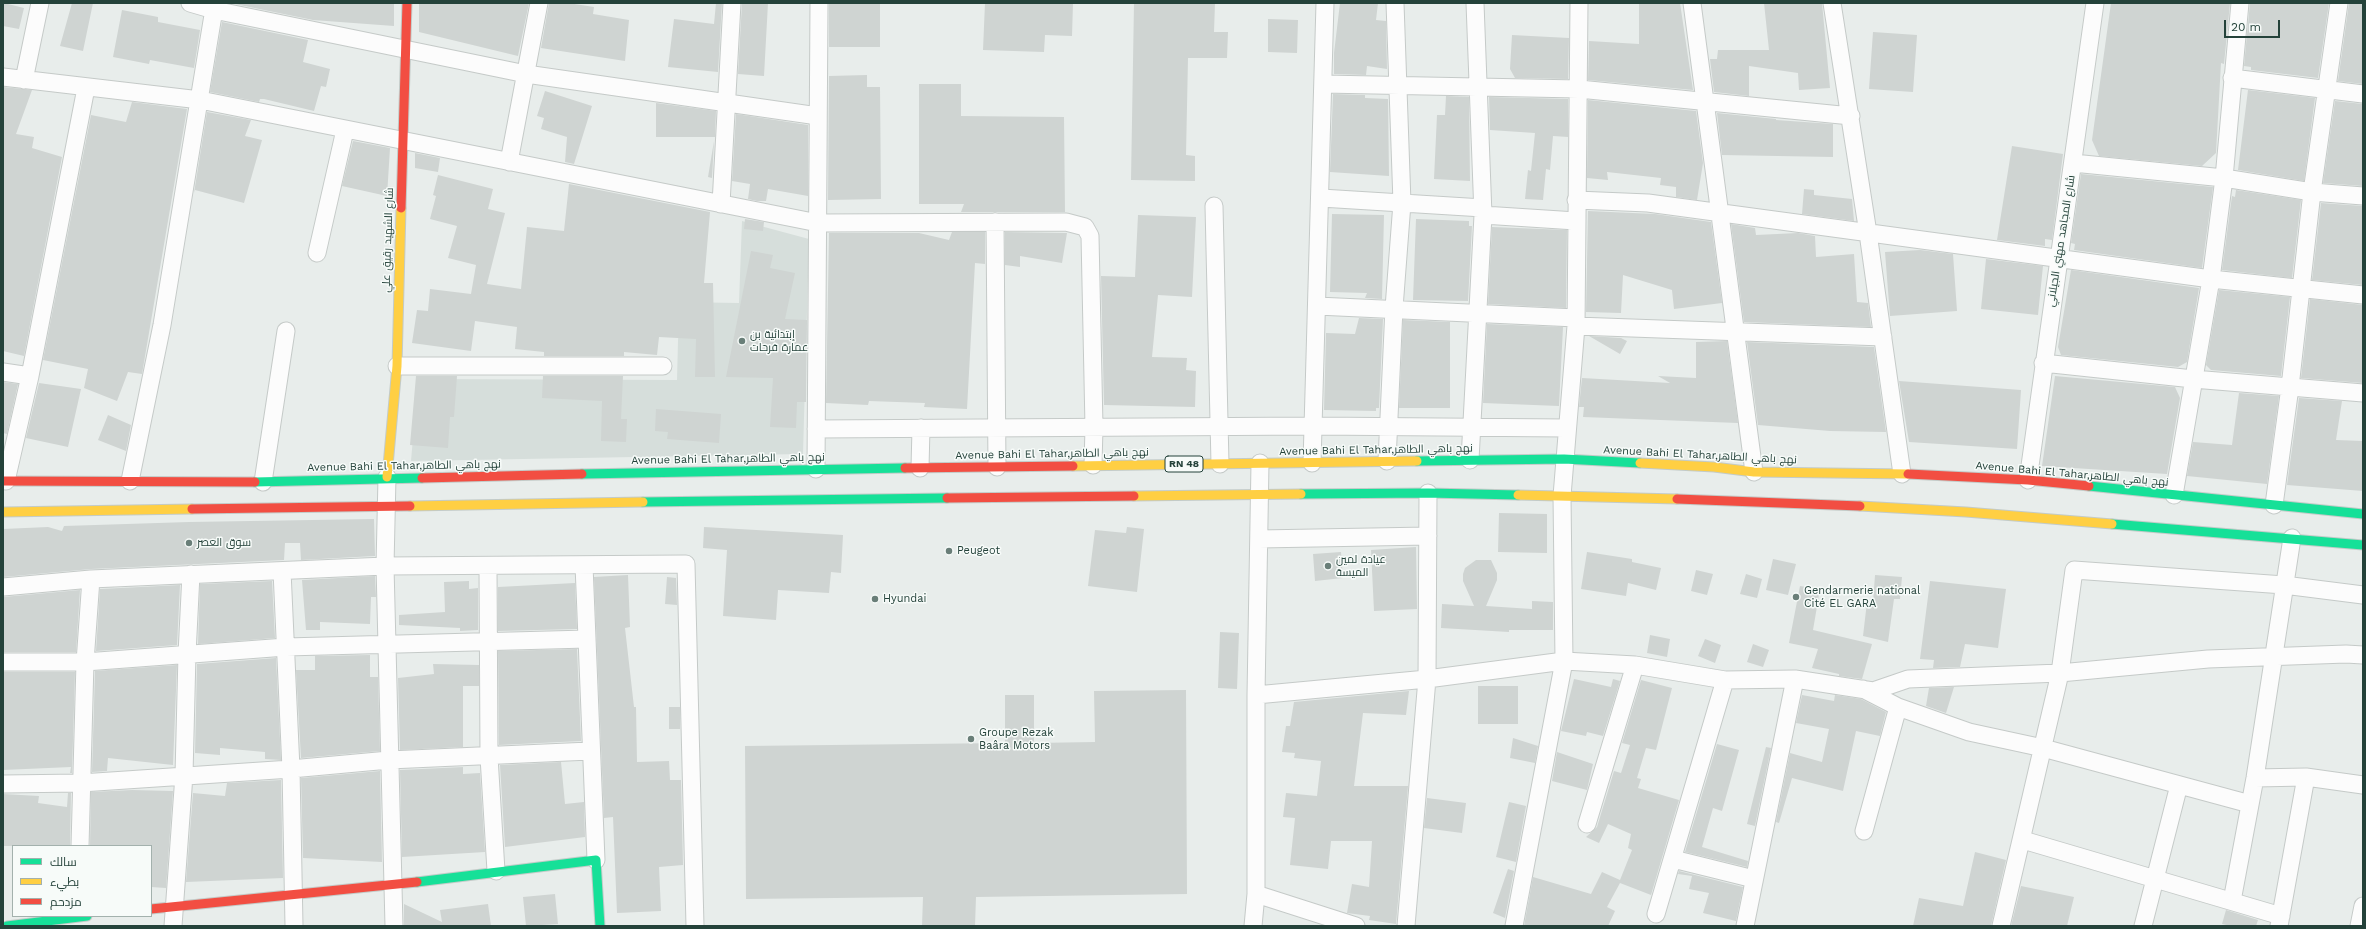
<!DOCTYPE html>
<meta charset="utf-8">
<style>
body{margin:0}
#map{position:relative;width:2366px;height:929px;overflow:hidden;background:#e8edeb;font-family:"Work Sans",Cairo,sans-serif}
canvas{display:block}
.frame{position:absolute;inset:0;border:4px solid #24423a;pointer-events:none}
.legend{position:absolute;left:12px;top:845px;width:140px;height:72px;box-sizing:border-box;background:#f7fbf9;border:1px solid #a3b1ad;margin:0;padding:5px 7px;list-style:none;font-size:12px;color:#24423a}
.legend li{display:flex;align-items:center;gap:8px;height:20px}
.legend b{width:20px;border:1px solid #a3b1ad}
.scale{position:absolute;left:2224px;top:20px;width:56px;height:18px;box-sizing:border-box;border:2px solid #24423a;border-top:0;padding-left:5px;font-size:12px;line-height:14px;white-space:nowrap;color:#24423a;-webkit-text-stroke:3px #f7fbf9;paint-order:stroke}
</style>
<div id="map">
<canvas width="2366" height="929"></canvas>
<div class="frame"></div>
<ul class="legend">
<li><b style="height:5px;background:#16e098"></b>سالك</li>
<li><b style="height:5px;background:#ffcf43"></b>بطيء</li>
<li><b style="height:5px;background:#f24e42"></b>مزدحم</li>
</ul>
<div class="scale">20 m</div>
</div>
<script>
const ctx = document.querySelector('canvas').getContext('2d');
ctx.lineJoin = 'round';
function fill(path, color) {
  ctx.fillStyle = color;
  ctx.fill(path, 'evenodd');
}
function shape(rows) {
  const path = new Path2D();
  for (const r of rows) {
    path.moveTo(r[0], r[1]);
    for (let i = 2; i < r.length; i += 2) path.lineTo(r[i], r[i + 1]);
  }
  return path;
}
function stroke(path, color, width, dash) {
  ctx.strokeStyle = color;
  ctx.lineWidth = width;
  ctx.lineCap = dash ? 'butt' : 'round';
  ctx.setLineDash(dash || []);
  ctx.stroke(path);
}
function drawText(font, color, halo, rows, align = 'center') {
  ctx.font = font + ' "Work Sans",Cairo,sans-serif';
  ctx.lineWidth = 3;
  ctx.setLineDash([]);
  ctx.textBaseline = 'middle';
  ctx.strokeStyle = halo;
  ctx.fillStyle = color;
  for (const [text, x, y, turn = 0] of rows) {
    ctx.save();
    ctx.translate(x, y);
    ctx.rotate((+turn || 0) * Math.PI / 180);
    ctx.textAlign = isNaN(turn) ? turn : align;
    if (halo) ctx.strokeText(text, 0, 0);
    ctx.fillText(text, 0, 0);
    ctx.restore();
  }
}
fill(shape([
 [742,221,809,239,803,454,411,461,418,379,677,380,679,302,739,303]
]), '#d6dedb');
fill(shape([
 [4,3,24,8,19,29,3,26],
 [72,3,93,3,83,51,60,46],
 [230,3,394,3,394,26,313,20],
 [419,3,529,3,518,56,419,32],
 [549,3,568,3,594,7,593,14,629,20,625,61,541,48],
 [716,3,722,3,718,72,668,67,674,19,714,24],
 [742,3,768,3,764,76,738,74],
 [829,3,880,3,880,47,829,47],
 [985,3,1073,3,1072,36,1045,35,1044,52,983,50],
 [1134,3,1215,3,1214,32,1228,32,1227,58,1188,58,1186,155,1195,156,1195,181,1131,180],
 [1340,3,1378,3,1376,20,1386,21,1387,69,1367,66,1366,75,1334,74,1334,53],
 [1639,3,1680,3,1693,90,1588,80,1589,41,1639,44],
 [1764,3,1822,3,1830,88,1799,90,1798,73,1749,66,1749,96,1714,92,1710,59,1717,59,1718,50,1769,50],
 [2111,3,2230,3,2224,64,2221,63,2216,153,2202,166,2099,156,2092,140],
 [2250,3,2329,3,2318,78,2251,70,2251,67,2244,66],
 [2349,3,2363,3,2363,84,2338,81],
 [122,10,158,17,158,22,200,30,194,68,150,60,149,64,113,57],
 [1268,19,1298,20,1297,53,1268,52],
 [222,22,308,40,303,62,330,69,326,87,321,86,314,111,264,99,260,99,259,102,210,92],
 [1873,32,1917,35,1913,92,1869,89],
 [1512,35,1569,38,1568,79,1515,78,1510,69],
 [867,75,867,87,880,87,881,199,828,200,829,76],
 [919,84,961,84,961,116,1064,117,1065,212,961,212,964,204,919,204],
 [3,87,32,90,16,134,34,137,32,148,62,157,24,356,3,351],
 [2248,90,2315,98,2304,181,2238,170],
 [545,91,592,106,574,164,565,162,567,137,541,129,544,118,537,116],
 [1333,94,1365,95,1365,98,1388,99,1389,176,1330,172],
 [1446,96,1469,97,1470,181,1434,179,1437,115,1445,115],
 [1489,97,1568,99,1568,137,1553,136,1550,170,1546,169,1543,200,1525,199,1528,170,1531,171,1535,133,1490,130],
 [1588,100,1696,111,1703,163,1697,200,1676,197,1676,187,1660,185,1661,178,1607,172,1608,180,1587,178],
 [2335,101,2363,104,2363,186,2323,183],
 [132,102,187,109,142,374,128,372,117,401,84,388,88,369,43,360,91,115,126,122],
 [656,103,716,111,715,137,656,137],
 [207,112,251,120,245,136,262,140,244,203,195,190,194,193],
 [1717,113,1776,119,1776,120,1833,124,1833,157,1722,155],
 [736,114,808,125,808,196,768,189,766,201,757,201,748,199,750,184,732,181],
 [353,141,390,148,387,196,342,186],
 [714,141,712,178,708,177],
 [2012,146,2063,154,2052,240,2045,239,2045,246,1997,240],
 [415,153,440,158,438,172,415,168],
 [2081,174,2213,187,2202,268,2074,250,2075,244,2071,243],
 [438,175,493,189,488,209,505,213,487,284,521,289,527,227,564,231,569,184,710,212,704,283,713,283,715,377,695,377,696,339,659,337,657,355,624,352,624,356,544,356,544,352,515,349,517,327,475,321,471,351,412,343,417,310,428,311,430,289,471,294,476,265,448,258,457,226,430,219,436,196,433,195],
 [1804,189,1814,190,1814,195,1852,199,1854,221,1802,214],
 [2236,190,2301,200,2292,278,2222,270,2232,196,2235,197],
 [2321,203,2363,206,2363,285,2312,280],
 [1588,211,1655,214,1711,222,1722,303,1674,309,1672,290,1623,275,1621,313,1586,312],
 [1332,214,1384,215,1382,299,1365,298,1367,293,1330,292],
 [1138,215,1196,217,1192,297,1158,295,1152,357,1187,358,1186,370,1196,371,1195,407,1104,405,1101,276,1135,277],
 [745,219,764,222,763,231,744,229],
 [1416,219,1469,221,1469,226,1472,226,1468,301,1413,300],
 [1731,224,1755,228,1756,235,1798,233,1815,236,1816,257,1854,254,1857,302,1868,303,1871,327,1744,322],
 [1492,227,1567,230,1566,308,1488,304],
 [952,232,985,232,985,264,975,263,967,409,924,407,925,403,869,401,868,405,826,403,829,233,919,233,949,240],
 [1005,232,1067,233,1062,263,1020,256,1020,267,1005,265],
 [1920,250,1953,254,1957,311,1890,316,1885,252],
 [751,251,773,255,770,268,795,273,785,319,807,320,806,402,797,402,796,428,770,427,773,378,726,377],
 [1986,259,2043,266,2038,315,1981,309],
 [2071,270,2199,288,2187,362,2178,367,2061,355,2058,347],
 [2219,290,2290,297,2281,376,2211,370,2206,365],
 [2310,299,2363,305,2363,383,2301,378],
 [1359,318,1383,319,1379,408,1376,408,1376,411,1324,410,1326,333,1355,334],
 [1403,320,1450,322,1450,408,1399,408],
 [1487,324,1563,327,1559,406,1483,403],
 [1589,336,1621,338,1627,341,1620,354],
 [1727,341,1738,423,1583,417,1584,407,1579,407,1582,378,1670,383,1658,376,1696,378,1696,342],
 [1747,342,1874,347,1886,432,1830,431,1758,425],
 [416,376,457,376,454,417,450,417,448,448,410,445],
 [543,376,623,376,621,419,627,419,626,442,601,441,602,401,542,398],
 [2055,376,2175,387,2180,398,2167,474,2042,466],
 [1899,381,2021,390,2017,449,1909,442],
 [3,382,18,384,7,434,3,433],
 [39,383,81,389,68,447,26,438],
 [2239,393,2279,396,2267,484,2187,476,2193,442,2232,445],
 [2299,398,2342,401,2336,440,2363,441,2363,491,2287,485],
 [656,409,721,414,719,443,667,439,668,432,655,431],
 [108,415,131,425,126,451,98,440],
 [1499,513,1547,514,1547,553,1498,552],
 [374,519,375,556,301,560,300,543,285,543,284,560,91,569,3,577,3,529,48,527,62,531,64,526,189,522],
 [704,527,843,535,841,573,831,572,829,593,778,590,776,620,723,616,727,550,703,548],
 [1127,527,1144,529,1137,592,1088,586,1095,530,1126,533],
 [1416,547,1417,609,1374,611,1371,550],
 [1341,552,1343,578,1315,581,1313,554],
 [1587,552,1632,559,1632,562,1661,568,1656,590,1628,583,1626,596,1581,589],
 [1773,559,1796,564,1788,595,1766,590],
 [1476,560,1491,560,1497,573,1497,580,1486,606,1532,609,1532,601,1553,602,1553,630,1509,630,1509,632,1441,628,1442,604,1474,606,1463,581,1463,574,1465,568],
 [1696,570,1713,574,1707,595,1691,591],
 [1746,574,1762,579,1757,598,1740,594],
 [628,575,630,627,625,628,634,707,636,707,637,762,669,761,670,780,681,780,683,865,659,867,661,911,617,913,613,817,604,818,594,577],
 [1875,575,1902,577,1900,599,1894,599,1888,642,1863,636,1867,602,1873,603],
 [375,576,376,597,371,597,370,624,320,622,320,630,306,630,302,580],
 [667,577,676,578,677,605,665,604],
 [272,581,275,638,198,644,200,584],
 [469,581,469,589,478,588,478,630,460,631,460,628,399,625,399,615,445,612,444,582],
 [1930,581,2006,589,1998,648,1965,644,1960,667,1933,668,1934,660,1920,659],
 [575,583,577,629,498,631,498,587],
 [180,585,177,645,96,651,100,589],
 [1800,586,1820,589,1813,630,1872,644,1862,679,1839,676,1839,674,1812,668,1818,649,1789,643],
 [80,590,76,652,3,652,3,597],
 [1220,632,1239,633,1237,689,1218,688],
 [1650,635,1670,639,1667,657,1647,653],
 [1705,639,1721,645,1715,663,1698,656],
 [1753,644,1769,650,1763,667,1747,662],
 [577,649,581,741,499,745,498,651],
 [370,655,370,677,378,677,380,751,301,758,296,670,315,670,315,656],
 [276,658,281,760,265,759,265,752,220,748,220,755,195,753,197,664],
 [433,664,479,665,479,686,463,686,463,747,400,750,398,678,434,674],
 [177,665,173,765,108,758,107,771,92,772,95,671],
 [3,672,75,672,72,773,70,773,71,767,3,770],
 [1574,679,1611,687,1613,679,1620,681,1603,736,1587,732,1586,736,1561,731],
 [1641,680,1672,688,1656,750,1646,748,1637,778,1641,779,1638,788,1679,800,1651,895,1620,883,1607,907,1615,911,1608,926,1524,926,1533,877,1591,894,1602,872,1620,880,1632,850,1628,848,1631,834,1608,824,1599,843,1586,837,1597,827,1614,771,1621,773,1630,745,1622,743],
 [1478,686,1518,686,1518,724,1478,724],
 [1954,687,1946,713,1926,706,1929,688],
 [1186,690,1187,894,976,897,975,926,922,926,923,897,746,899,745,746,1005,743,1005,695,1034,695,1034,743,1095,742,1094,691],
 [1409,691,1406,715,1363,713,1354,786,1408,786,1396,924,1369,920,1370,916,1347,913,1352,884,1369,887,1372,841,1331,841,1328,869,1290,865,1295,818,1283,817,1286,793,1317,796,1321,761,1294,758,1295,753,1282,752,1286,726,1290,726,1294,702],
 [1802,695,1834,701,1835,695,1861,699,1886,712,1880,736,1856,731,1843,791,1792,778,1779,823,1776,822,1790,753,1822,762,1829,729,1796,723],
 [669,707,680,707,680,729,669,729],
 [1513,738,1538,746,1535,763,1510,758],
 [1717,744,1739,750,1722,811,1713,808,1702,847,1748,861,1747,867,1685,852],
 [1766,747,1771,748,1755,826,1747,824],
 [1557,752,1593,764,1587,790,1552,781],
 [561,762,565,804,584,802,585,837,505,847,500,765],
 [463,767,463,774,480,773,485,852,402,857,400,770],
 [380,771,382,862,303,858,301,778],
 [281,780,283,878,186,882,193,793,225,796,227,783],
 [132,790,173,791,166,888,151,887,151,846,90,846,91,792],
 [68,793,71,793,70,846,3,846,3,794,39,796,38,803,67,807],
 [1427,798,1466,803,1462,833,1424,828],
 [1509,802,1526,806,1516,862,1496,857],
 [1975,852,2006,860,1991,926,1913,926,1919,898,1963,906],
 [1508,869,1514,871,1505,918,1493,913],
 [1679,871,1743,887,1736,921,1703,913,1709,893,1689,889,1692,876,1678,874],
 [2021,886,2074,897,2067,926,2011,926],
 [555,894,558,924,526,926,523,897],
 [404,904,442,922,440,910,488,904,491,926,404,926],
 [2226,910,2258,920,2256,926,2231,926,2222,924]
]), '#cfd4d2');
const street = shape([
 [190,3,214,10,526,74,818,116],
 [1692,3,1754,472],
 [1832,3,1868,233,1902,474],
 [3,77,200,100,818,223,1066,222,1085,227,1090,236,1094,427,1093,465],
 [2232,78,2363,94],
 [24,80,40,3],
 [1323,84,1579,89,1851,116],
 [509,162,539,3],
 [2073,163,2224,178,2312,192,2363,196],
 [1321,198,1483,208],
 [1576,200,1648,203,2211,279,2363,295],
 [721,204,732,3],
 [1214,206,1220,464],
 [1483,215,1576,221],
 [995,222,997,467],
 [317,253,345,130],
 [1317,306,1576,318],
 [1576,326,1883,337],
 [2043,363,2193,379,2363,393],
 [397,366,663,366],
 [3,372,30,376],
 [816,429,1314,426,1567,428],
 [1470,460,1483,215,1475,3],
 [1387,461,1394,308,1402,203,1395,3],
 [1312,463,1325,3],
 [920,468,921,428],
 [816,469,819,3],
 [387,477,385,566,394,926],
 [2028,480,2095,3],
 [6,481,30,376,86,88],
 [130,481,162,325,215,3],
 [263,482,286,331],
 [2174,495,2211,279,2224,178,2240,3],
 [2274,505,2290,387,2312,192,2339,3],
 [1259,539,1428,536],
 [584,565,596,860],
 [488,566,489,757,496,871],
 [282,571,291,769,294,926],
 [3,587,91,579,385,566,686,564,695,926],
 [3,662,85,662,286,647,587,639],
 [1863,689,1898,707,1969,732,2043,748,2250,804],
 [1256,695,1427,679,1564,661,1635,665,1725,680,1795,679,1873,691,1908,679,2060,673,2208,659,2346,654,2363,655],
 [2255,778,2306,777,2363,785],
 [3,784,81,783,291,769,389,760,590,751],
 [1587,824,1635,665],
 [1864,831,1898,707],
 [2023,840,2281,916],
 [80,846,85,662,91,579],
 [1673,859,1754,879],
 [1256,894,1356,926],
 [2232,901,2255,778,2292,538],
 [1656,914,1725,680],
 [173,926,184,775,187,654,191,574],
 [1253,926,1256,894,1256,695,1260,463],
 [1406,926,1427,679,1428,493],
 [1514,926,1564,661,1562,496,1576,326,1579,3],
 [1745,926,1795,679],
 [2001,926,2060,673,2074,570,2284,585,2363,595],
 [2143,926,2179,785],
 [2279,926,2306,777],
 [2359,926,2363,906]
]);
const fast = shape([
 [1417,461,1564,459,1640,463],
 [582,474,905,468],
 [255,482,422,478],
 [2089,486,2363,514],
 [1301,494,1428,493,1518,495],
 [643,502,947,498],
 [2112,524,2363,545],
 [417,882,596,860,600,926],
 [7,926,87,916]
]);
const slow = shape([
 [1640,463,1714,467,1754,472,1908,474],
 [1073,466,1417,461],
 [387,477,397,366,401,208],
 [1518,495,1677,499],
 [1134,496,1301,494],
 [410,506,643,502],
 [1860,506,1966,512,2112,524],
 [3,512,192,509]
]);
const jam = shape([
 [401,208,407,3],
 [905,468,1073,466],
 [1908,474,2028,480,2089,486],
 [422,478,582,474],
 [3,481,255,482],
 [947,498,1134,496],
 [1677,499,1860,506],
 [192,509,410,506],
 [151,909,417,882]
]);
stroke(street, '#c5cac8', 19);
stroke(fast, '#c3cbc8', 11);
stroke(slow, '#c3cbc8', 11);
stroke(jam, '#c3cbc8', 11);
stroke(street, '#fcfcfc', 17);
stroke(fast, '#16e098', 9);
stroke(slow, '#ffcf43', 9);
stroke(jam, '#f24e42', 9);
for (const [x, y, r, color] of [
 [742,341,4,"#697e78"],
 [189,543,4,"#697e78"],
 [949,551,4,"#697e78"],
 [1328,566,4,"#697e78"],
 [1796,597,4,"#697e78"],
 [875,599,4,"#697e78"],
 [971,739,4,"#697e78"]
]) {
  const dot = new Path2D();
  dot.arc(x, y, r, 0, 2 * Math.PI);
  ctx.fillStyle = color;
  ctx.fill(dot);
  stroke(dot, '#f7fbf9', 1.5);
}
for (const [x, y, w] of [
 [1184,464,38]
]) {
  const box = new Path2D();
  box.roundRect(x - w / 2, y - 8, w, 16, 3);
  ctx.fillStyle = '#f7fbf9';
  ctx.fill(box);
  stroke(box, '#24423a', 1);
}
drawText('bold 10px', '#24423a', null, [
 ["RN 48",1184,464]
]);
drawText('11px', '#24423a', '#f7fbf9', [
 ["شارع الشهيد رقيق علي",388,240,-88],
 ["شارع المجاهد مهني الجيلاني",2061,241,-81],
 ["Avenue Bahi El Tahar,نهج باهي الطاهر",1376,450,-1],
 ["Avenue Bahi El Tahar,نهج باهي الطاهر",1052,454,-1],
 ["Avenue Bahi El Tahar,نهج باهي الطاهر",1700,455,3],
 ["Avenue Bahi El Tahar,نهج باهي الطاهر",728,459,-1],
 ["Avenue Bahi El Tahar,نهج باهي الطاهر",404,466,-1],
 ["Avenue Bahi El Tahar,نهج باهي الطاهر",2072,474,5]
]);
drawText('11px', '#24423a', '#f7fbf9', [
 ["إبتدائية بن",750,335],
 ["عمارة فرحات",750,348],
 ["سوق العصر",197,543],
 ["Peugeot",957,551],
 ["عيادة لمين",1336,560],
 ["الميسة",1336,573],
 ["Gendarmerie national",1804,591],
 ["Cité EL GARA",1804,604],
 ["Hyundai",883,599],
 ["Groupe Rezak",979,733],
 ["Baâra Motors",979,746]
], 'left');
</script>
